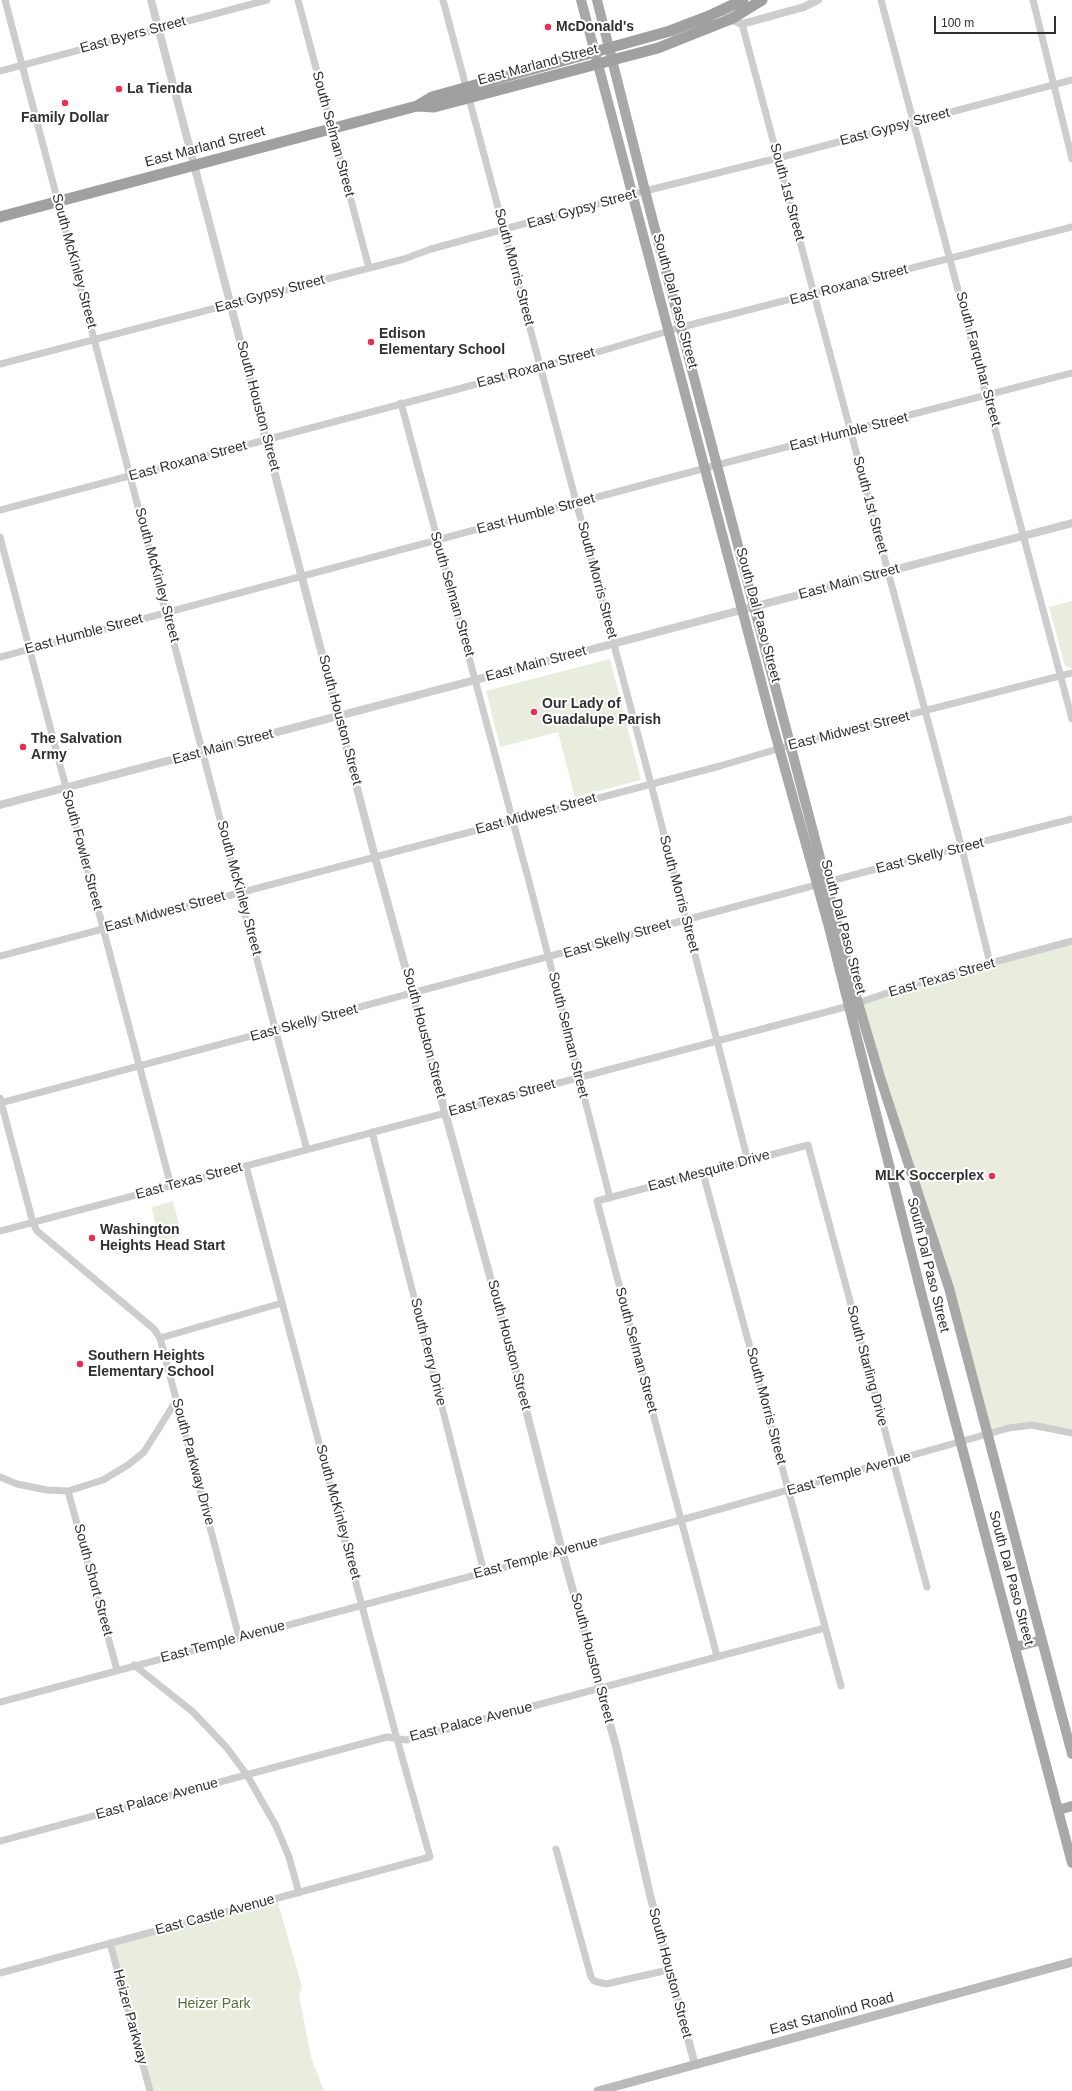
<!DOCTYPE html>
<style>
body{margin:0}
#map{position:relative;width:1072px;height:2091px;overflow:hidden;background:#fff;font-family:Helvetica,sans-serif}
canvas{display:block}
.scale{position:absolute;left:934px;top:16px;width:122px;height:18px;box-sizing:border-box;border:2px solid #303030;border-top:0;padding-left:5px;font-size:12px;line-height:14px;white-space:nowrap;color:#303030;-webkit-text-stroke:3px #fff;paint-order:stroke}
</style>
<div id="map">
<canvas width="1072" height="2091"></canvas>
<div class="scale">100 m</div>
</div>
<script>
const ctx = document.querySelector('canvas').getContext('2d');
ctx.lineJoin = 'round';
function fill(path, color) {
  ctx.fillStyle = color;
  ctx.fill(path, 'evenodd');
}
function shape(rows) {
  const path = new Path2D();
  for (const r of rows) {
    path.moveTo(r[0], r[1]);
    for (let i = 2; i < r.length; i += 2) path.lineTo(r[i], r[i + 1]);
  }
  return path;
}
function stroke(path, color, width, dash) {
  ctx.strokeStyle = color;
  ctx.lineWidth = width;
  ctx.lineCap = dash ? 'butt' : 'round';
  ctx.setLineDash(dash || []);
  ctx.stroke(path);
}
function drawText(font, color, halo, rows, align = 'center') {
  ctx.font = font + ' Helvetica,sans-serif';
  ctx.lineWidth = 4;
  ctx.setLineDash([]);
  ctx.textBaseline = 'middle';
  ctx.strokeStyle = halo;
  ctx.fillStyle = color;
  for (const [text, x, y, turn = 0] of rows) {
    ctx.save();
    ctx.translate(x, y);
    ctx.rotate((+turn || 0) * Math.PI / 180);
    ctx.textAlign = isNaN(turn) ? turn : align;
    if (halo) ctx.strokeText(text, 0, 0);
    ctx.fillText(text, 0, 0);
    ctx.restore();
  }
}
fill(shape([
 [1072,601,1072,668,1071,668,1066,667,1064,663,1049,607],
 [610,659,641,780,575,797,558,732,500,747,486,691],
 [1072,941,1072,1433,1043,1426,987,1434,949,1288,858,1003],
 [173,1201,182,1235,159,1241,152,1209,153,1207],
 [277,1899,302,1987,299,1995,311,2057,324,2091,150,2091,110,1943]
]), '#e8eddd');
stroke(shape([
 [5,0,307,1150],
 [298,0,369,268],
 [443,0,651,784,748,1161],
 [881,0,1072,719],
 [1033,0,1072,159],
 [742,24,962,849,990,963],
 [0,71,267,0],
 [0,364,404,259,431,249,645,191,778,158,1072,80],
 [401,403,531,889,610,1198],
 [0,510,598,352,682,327,1072,227],
 [0,537,171,1186],
 [0,657,717,465,1072,373],
 [0,956,720,766,791,745,1072,673],
 [0,1098,33,1223,37,1231,154,1329,160,1338,239,1637],
 [0,1103,887,866,1072,819],
 [372,1132,484,1572],
 [703,1173,841,1686],
 [0,1231,849,1006,913,984,1072,941],
 [160,1338,282,1303],
 [0,1477,17,1484,47,1490,68,1491,103,1480,128,1465,144,1452,176,1401],
 [68,1491,117,1670],
 [717,1656,597,1201,808,1145,927,1587],
 [134,1665,193,1712,227,1748,247,1775,276,1826,289,1857,299,1893],
 [0,1702,681,1520,1009,1428,1032,1425,1072,1433],
 [0,1841,387,1737,406,1740,825,1628],
 [556,1849,591,1977,594,1981,606,1984,668,1970],
 [110,1943,150,2091],
 [0,1973,430,1857,397,1739,246,1166]
]), '#cdcdcd', 7);
stroke(shape([
 [151,0,375,857,520,1386,562,1551,616,1746,650,1895,695,2065],
 [723,10,731,19,742,24,804,7,818,0],
 [0,805,1072,523]
]), '#cdcdcd', 8);
stroke(shape([
 [598,2091,1072,1962]
]), '#bababa', 9);
stroke(shape([
 [581,0,771,719,829,927,922,1296,1072,1863],
 [597,0,645,191,858,1003,880,1077,949,1288,1072,1754],
 [1015,1647,1042,1640],
 [1058,1810,1072,1806]
]), '#a8a8a8', 10);
stroke(shape([
 [417,106,434,107,658,48,731,19,762,0],
 [0,217,417,106,432,97,670,31,709,16,743,0]
]), '#a0a0a0', 11);
for (const [x, y, r, color] of [
 [548,27,4,"#eb2e51"],
 [119,89,4,"#eb2e51"],
 [65,103,4,"#eb2e51"],
 [371,342,4,"#eb2e51"],
 [534,712,4,"#eb2e51"],
 [23,747,4,"#eb2e51"],
 [992,1176,4,"#eb2e51"],
 [92,1238,4,"#eb2e51"],
 [80,1364,4,"#eb2e51"]
]) {
  const dot = new Path2D();
  dot.arc(x, y, r, 0, 2 * Math.PI);
  ctx.fillStyle = color;
  ctx.fill(dot);
  stroke(dot, '#fff', 1.5);
}
drawText('bold 14px', '#303030', '#fff', [
 ["McDonald's",556,27],
 ["La Tienda",127,89],
 ["Family Dollar",65,118,"center"],
 ["Edison",379,334],
 ["Elementary School",379,350],
 ["Our Lady of",542,704],
 ["Guadalupe Parish",542,720],
 ["The Salvation",31,739],
 ["Army",31,755],
 ["MLK Soccerplex",984,1176,"right"],
 ["Washington",100,1230],
 ["Heights Head Start",100,1246],
 ["Southern Heights",88,1356],
 ["Elementary School",88,1372]
], 'left');
drawText('14px', '#303030', '#fff', [
 ["East Byers Street",133,35,-15],
 ["East Marland Street",538,65,-15],
 ["East Gypsy Street",895,127,-15],
 ["South Selman Street",333,134,75],
 ["East Marland Street",205,147,-15],
 ["South 1st Street",787,192,75],
 ["East Gypsy Street",582,209,-16],
 ["South McKinley Street",74,261,75],
 ["South Morris Street",514,267,75],
 ["East Roxana Street",849,285,-15],
 ["East Gypsy Street",270,294,-15],
 ["South Dal Paso Street",675,301,75],
 ["South Farquhar Street",978,359,75],
 ["East Roxana Street",536,368,-15],
 ["South Houston Street",258,406,75],
 ["East Humble Street",849,432,-14],
 ["East Roxana Street",188,461,-15],
 ["South 1st Street",870,505,75],
 ["East Humble Street",536,514,-15],
 ["South McKinley Street",157,575,75],
 ["South Morris Street",597,580,75],
 ["East Main Street",849,582,-15],
 ["South Selman Street",452,594,74],
 ["South Dal Paso Street",758,615,75],
 ["East Humble Street",84,634,-15],
 ["East Main Street",536,664,-15],
 ["South Houston Street",340,720,75],
 ["East Midwest Street",849,731,-14],
 ["East Main Street",223,747,-15],
 ["East Midwest Street",536,814,-15],
 ["South Fowler Street",82,850,75],
 ["East Skelly Street",930,856,-14],
 ["South McKinley Street",239,888,75],
 ["South Morris Street",679,894,75],
 ["East Midwest Street",165,912,-15],
 ["South Dal Paso Street",843,927,75],
 ["East Skelly Street",617,939,-16],
 ["East Texas Street",942,978,-16],
 ["East Skelly Street",304,1023,-15],
 ["South Houston Street",424,1033,75],
 ["South Selman Street",568,1035,76],
 ["East Texas Street",502,1098,-15],
 ["East Mesquite Drive",709,1171,-15],
 ["East Texas Street",189,1181,-15],
 ["South Dal Paso Street",928,1265,76],
 ["South Houston Street",509,1345,75],
 ["South Selman Street",636,1350,75],
 ["South Perry Drive",428,1352,76],
 ["South Starling Drive",867,1366,75],
 ["South Morris Street",766,1406,75],
 ["South Parkway Drive",193,1462,75],
 ["East Temple Avenue",849,1474,-16],
 ["South McKinley Street",338,1512,75],
 ["East Temple Avenue",536,1558,-15],
 ["South Dal Paso Street",1011,1578,75],
 ["South Short Street",93,1580,75],
 ["East Temple Avenue",223,1642,-15],
 ["South Houston Street",592,1658,75],
 ["East Palace Avenue",471,1722,-14],
 ["East Palace Avenue",157,1799,-15],
 ["East Castle Avenue",215,1915,-15],
 ["South Houston Street",670,1973,75],
 ["East Stanolind Road",832,2014,-15],
 ["Heizer Parkway",130,2017,75]
]);
drawText('14px', '#586d3b', '#fff', [
 ["Heizer Park",214,2004]
]);
</script>
